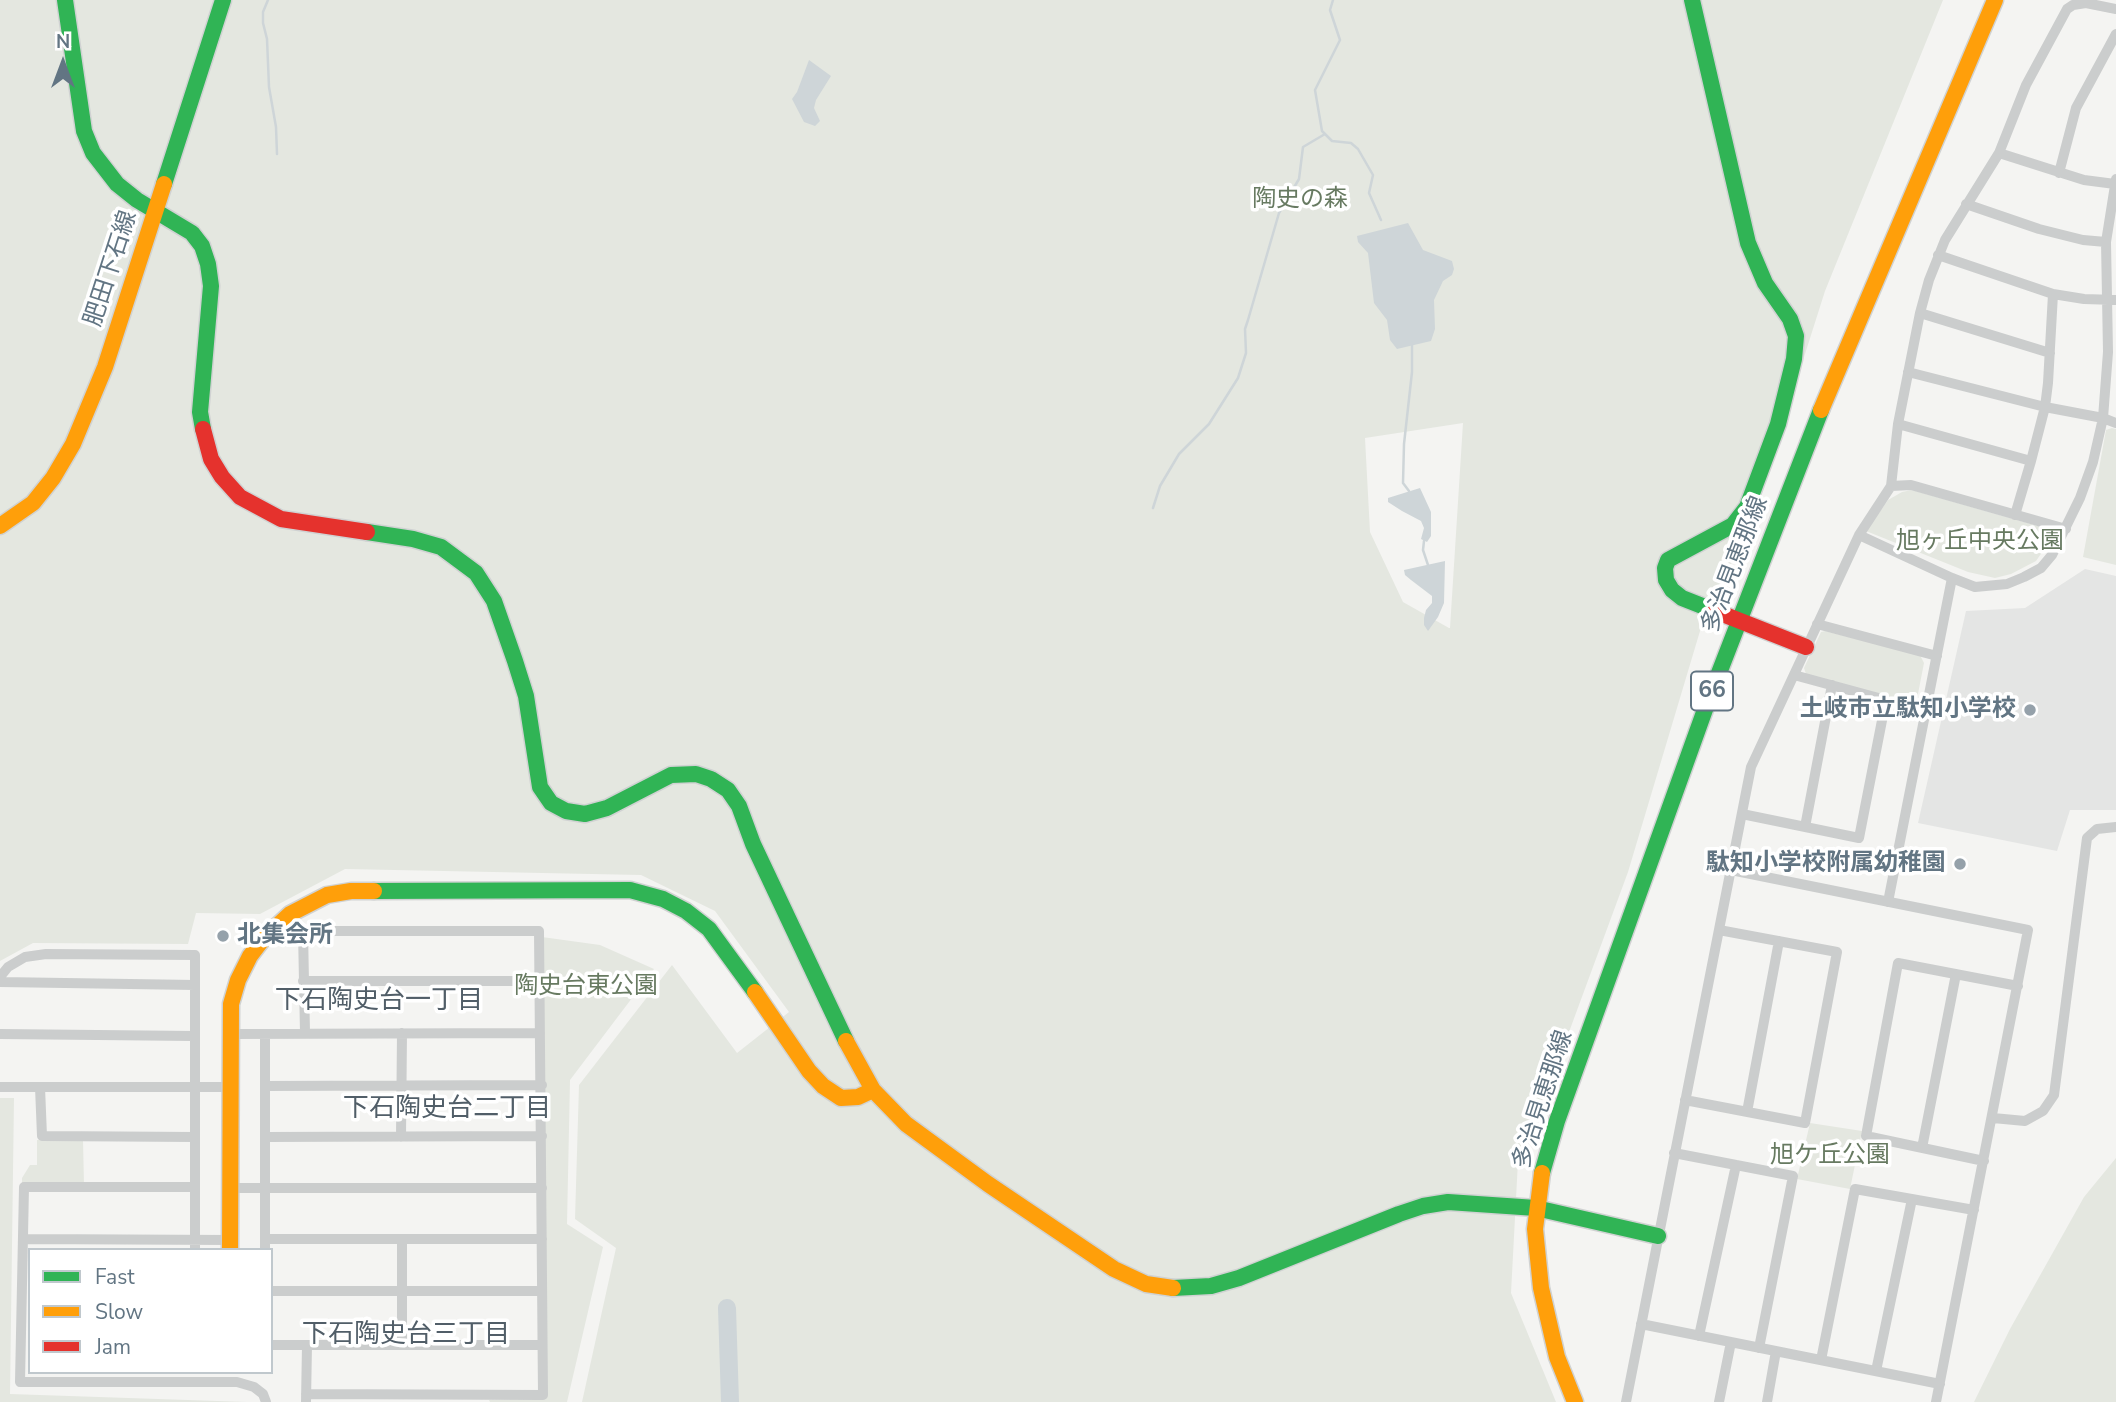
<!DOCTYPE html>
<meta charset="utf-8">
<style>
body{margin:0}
#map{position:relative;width:2116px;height:1402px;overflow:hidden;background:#f4f4f2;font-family:"Nunito Sans",sans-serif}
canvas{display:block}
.legend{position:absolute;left:28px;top:1248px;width:245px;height:126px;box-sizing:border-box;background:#fff;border:2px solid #c0c8cd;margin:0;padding:9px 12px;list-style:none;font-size:21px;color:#627583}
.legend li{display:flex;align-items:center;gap:14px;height:35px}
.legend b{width:35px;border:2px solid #c0c8cd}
.north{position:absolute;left:28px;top:28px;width:70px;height:70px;-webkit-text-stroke:5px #fff;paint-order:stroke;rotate:0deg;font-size:19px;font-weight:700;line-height:28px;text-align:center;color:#627583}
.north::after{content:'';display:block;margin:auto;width:24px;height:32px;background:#627583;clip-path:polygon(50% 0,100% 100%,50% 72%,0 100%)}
</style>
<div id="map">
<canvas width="2116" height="1402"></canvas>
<ul class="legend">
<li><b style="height:9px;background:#30b455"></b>Fast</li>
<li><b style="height:9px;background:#ff9f0a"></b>Slow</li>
<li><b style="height:9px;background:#e5322d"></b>Jam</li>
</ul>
<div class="north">N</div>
</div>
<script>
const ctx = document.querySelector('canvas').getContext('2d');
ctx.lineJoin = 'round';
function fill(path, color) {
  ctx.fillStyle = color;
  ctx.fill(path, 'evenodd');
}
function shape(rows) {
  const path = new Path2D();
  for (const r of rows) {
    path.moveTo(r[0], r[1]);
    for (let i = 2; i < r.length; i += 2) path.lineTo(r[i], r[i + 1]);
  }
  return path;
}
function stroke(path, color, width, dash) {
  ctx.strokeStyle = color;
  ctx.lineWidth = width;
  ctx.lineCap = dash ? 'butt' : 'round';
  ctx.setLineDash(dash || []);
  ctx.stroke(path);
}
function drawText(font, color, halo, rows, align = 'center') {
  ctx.font = font + ' "Nunito Sans","Noto Sans JP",sans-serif';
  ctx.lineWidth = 7;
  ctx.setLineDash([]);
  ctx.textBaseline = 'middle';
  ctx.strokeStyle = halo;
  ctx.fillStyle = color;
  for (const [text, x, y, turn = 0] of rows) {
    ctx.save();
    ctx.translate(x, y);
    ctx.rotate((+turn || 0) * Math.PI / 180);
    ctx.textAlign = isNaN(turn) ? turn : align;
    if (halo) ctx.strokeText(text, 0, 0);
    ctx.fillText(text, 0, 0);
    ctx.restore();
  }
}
fill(shape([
 [2085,569,2116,576,2116,810,2070,810,2057,851,1918,823,1966,611,2025,608]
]), '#e4e5e4');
fill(shape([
 [0,0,1943,0,1825,291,1752,521,1703,621,1628,872,1562,1051,1518,1161,1511,1293,1556,1402,582,1402,616,1248,575,1219,579,1085,672,965,737,1053,789,1012,715,911,641,875,345,869,260,914,196,913,188,944,33,943,0,961],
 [1463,423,1450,628,1449,628,1403,602,1370,532,1365,438],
 [2112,428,2116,429,2116,565,2083,557,2106,430],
 [1912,490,2052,530,2054,535,2036,561,2011,574,1995,578,1968,572,1866,531,1888,500,1902,492],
 [1825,631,1920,655,1924,663,1916,704,1806,674,1804,668,1821,632],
 [542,937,600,945,654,969,570,1080,567,1224,603,1247,567,1402,490,1402,489,1400,546,1399],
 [0,1098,14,1098,10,1394,247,1402,0,1402],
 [1810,1123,1862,1131,1850,1189,1797,1179],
 [37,1140,83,1140,84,1185,22,1185,22,1178,30,1165,37,1165],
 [2116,1158,2116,1402,1974,1402,2010,1329,2084,1197]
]), '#e4e7e0');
fill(shape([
 [809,60,831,76,816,100,814,108,820,121,815,126,804,122,792,99,797,92],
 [1408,223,1423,250,1452,261,1454,269,1452,275,1443,281,1434,300,1435,329,1431,341,1397,349,1390,340,1387,320,1374,303,1368,253,1358,242,1357,236],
 [1420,488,1431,512,1431,536,1427,542,1421,539,1424,528,1421,521,1402,511,1388,502,1388,498],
 [1445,561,1444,603,1438,617,1428,631,1424,625,1424,618,1426,610,1432,603,1432,596,1411,580,1405,575,1404,570]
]), '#ced5d8');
stroke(shape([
 [268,0,263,12,263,23,267,39,269,87,276,127,277,154],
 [1333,0,1330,10,1340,40,1315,90,1322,131,1332,141,1351,143,1358,149,1373,175,1369,193,1381,220],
 [1409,491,1403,483,1404,444,1412,372,1412,343],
 [1153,508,1160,486,1179,454,1209,424,1238,378,1246,353,1245,329,1248,320,1279,213,1299,179,1303,147,1325,134],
 [1424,541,1423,550,1428,565]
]), '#ced5d8', 2.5);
stroke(shape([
 [727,1308,730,1402]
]), '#ced5d8', 18);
const fast = shape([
 [65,0,84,131,93,153,117,184,137,200,192,233,202,246,208,264,211,286,200,412,203,429],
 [1692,0,1748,243,1765,283,1790,319,1796,336,1794,359,1778,424,1747,507,1733,525,1668,560,1665,568,1666,580,1672,590,1682,598,1715,611],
 [164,184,223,0],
 [367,532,413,539,441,547,476,573,494,601,515,661,526,696,540,787,551,803,566,811,585,814,607,808,671,775,696,774,711,779,728,790,739,806,753,844,846,1041],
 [374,891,630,890,663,899,686,911,709,929,755,992],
 [1542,1173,1557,1121,1707,704,1821,410],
 [1173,1288,1211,1286,1239,1278,1399,1214,1423,1206,1448,1202,1536,1208,1658,1236]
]);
const slow = shape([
 [1821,410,1995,0],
 [0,526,33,503,53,478,73,444,105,367,164,184],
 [755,992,809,1071,823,1086,841,1098,858,1097,873,1090],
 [846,1041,873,1090,906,1124,988,1184,1114,1269,1146,1284,1173,1288],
 [1542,1173,1535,1229,1541,1288,1557,1357,1575,1402],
 [230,1250,231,1004,238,980,250,956,263,939,290,914,327,895,351,891,374,891]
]);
const jam = shape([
 [203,429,211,459,222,477,240,497,281,519,367,532],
 [1715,611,1806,647]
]);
stroke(fast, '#d0d2d2', 19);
stroke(slow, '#d0d2d2', 19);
stroke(jam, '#d0d2d2', 19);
stroke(shape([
 [1999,153,2084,180,2115,184],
 [2059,173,2076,108,2116,34],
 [1966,204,2039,229,2083,240,2106,242],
 [1938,255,2053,294,2084,299,2116,300],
 [1920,313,2050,353],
 [1908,372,2045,407,2103,418,2116,423],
 [1898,424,2031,461],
 [1891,486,1911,485,2066,529],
 [2015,515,2031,461,2045,407,2048,383,2053,294],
 [1859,535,1952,578,1975,587,2007,584,2024,577,2041,568,2052,555,2080,498,2093,462,2103,418,2108,352,2106,242,2116,179],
 [1817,624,1937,656],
 [1742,814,1859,838,1886,700,1794,675],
 [1805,827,1832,685],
 [1731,870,2028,930,1936,1402],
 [1888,902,1952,578],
 [0,977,8,967,25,957,46,954,195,955,195,1250],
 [303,981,540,981],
 [0,982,195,985],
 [305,1033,303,931,539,931,543,1395,306,1394],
 [0,1034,194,1036],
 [231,1034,540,1033],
 [265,1086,542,1085],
 [0,1087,230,1087],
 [40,1087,42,1136,195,1137],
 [1685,1100,1805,1123,1837,952,1719,930],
 [1747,1112,1779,941],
 [1993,1118,2025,1121,2043,1111,2054,1095,2087,838,2097,829,2116,827],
 [266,1137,542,1136],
 [401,1137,402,1033],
 [1922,1148,1956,974],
 [1674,1153,1793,1176,1759,1348],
 [1984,1161,1866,1136,1898,963,2018,986],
 [195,1187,24,1187,20,1382,237,1382,254,1387,263,1394,266,1402],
 [230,1188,542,1188],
 [24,1239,230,1240],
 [265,1239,542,1239],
 [402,1239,402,1345],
 [265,1250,265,1034],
 [271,1291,542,1291],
 [1641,1324,1940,1384],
 [1699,1336,1736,1165],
 [271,1345,542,1345],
 [1821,1360,1855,1189,1974,1210],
 [1876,1371,1912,1199],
 [306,1402,307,1345],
 [1626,1402,1751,767,1859,535,1891,486,1898,424,1920,313,1929,280,1945,240,1999,153,2026,85,2067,9,2073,5,2086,3,2116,9],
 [1719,1402,1731,1342],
 [1767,1402,1776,1351]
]), '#cbcdcd', 10);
stroke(fast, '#30b455', 16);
stroke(slow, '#ff9f0a', 16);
stroke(jam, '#e5322d', 16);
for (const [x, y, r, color] of [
 [2030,710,7,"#95a1aa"],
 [1960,864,7,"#95a1aa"],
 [223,936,7,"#95a1aa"]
]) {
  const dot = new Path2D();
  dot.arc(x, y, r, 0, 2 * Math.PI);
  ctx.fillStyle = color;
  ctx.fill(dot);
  stroke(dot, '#fff', 2.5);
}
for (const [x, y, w] of [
 [1712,691,42]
]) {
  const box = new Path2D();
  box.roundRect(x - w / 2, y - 19.5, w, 39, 5);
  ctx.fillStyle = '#fff';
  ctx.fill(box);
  stroke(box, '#627583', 2);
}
drawText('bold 23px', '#627583', null, [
 ["66",1712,691]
]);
drawText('24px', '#677a61', '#fff', [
 ["陶史の森",1300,200],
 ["旭ヶ丘中央公園",1980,542],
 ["陶史台東公園",586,987],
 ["旭ケ丘公園",1830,1156]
]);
drawText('24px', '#627583', '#fff', [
 ["肥田下石線",112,269,-72],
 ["多治見恵那線",1736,565,-69],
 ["多治見恵那線",1544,1100,-72]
]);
drawText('bold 24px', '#627583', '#fff', [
 ["土岐市立駄知小学校",2016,710],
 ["駄知小学校附属幼稚園",1946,864],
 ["北集会所",237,936,"left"]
], 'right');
drawText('26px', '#515e68', '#fff', [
 ["下石陶史台一丁目",379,1002],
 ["下石陶史台二丁目",447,1110],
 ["下石陶史台三丁目",406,1336]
]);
</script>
